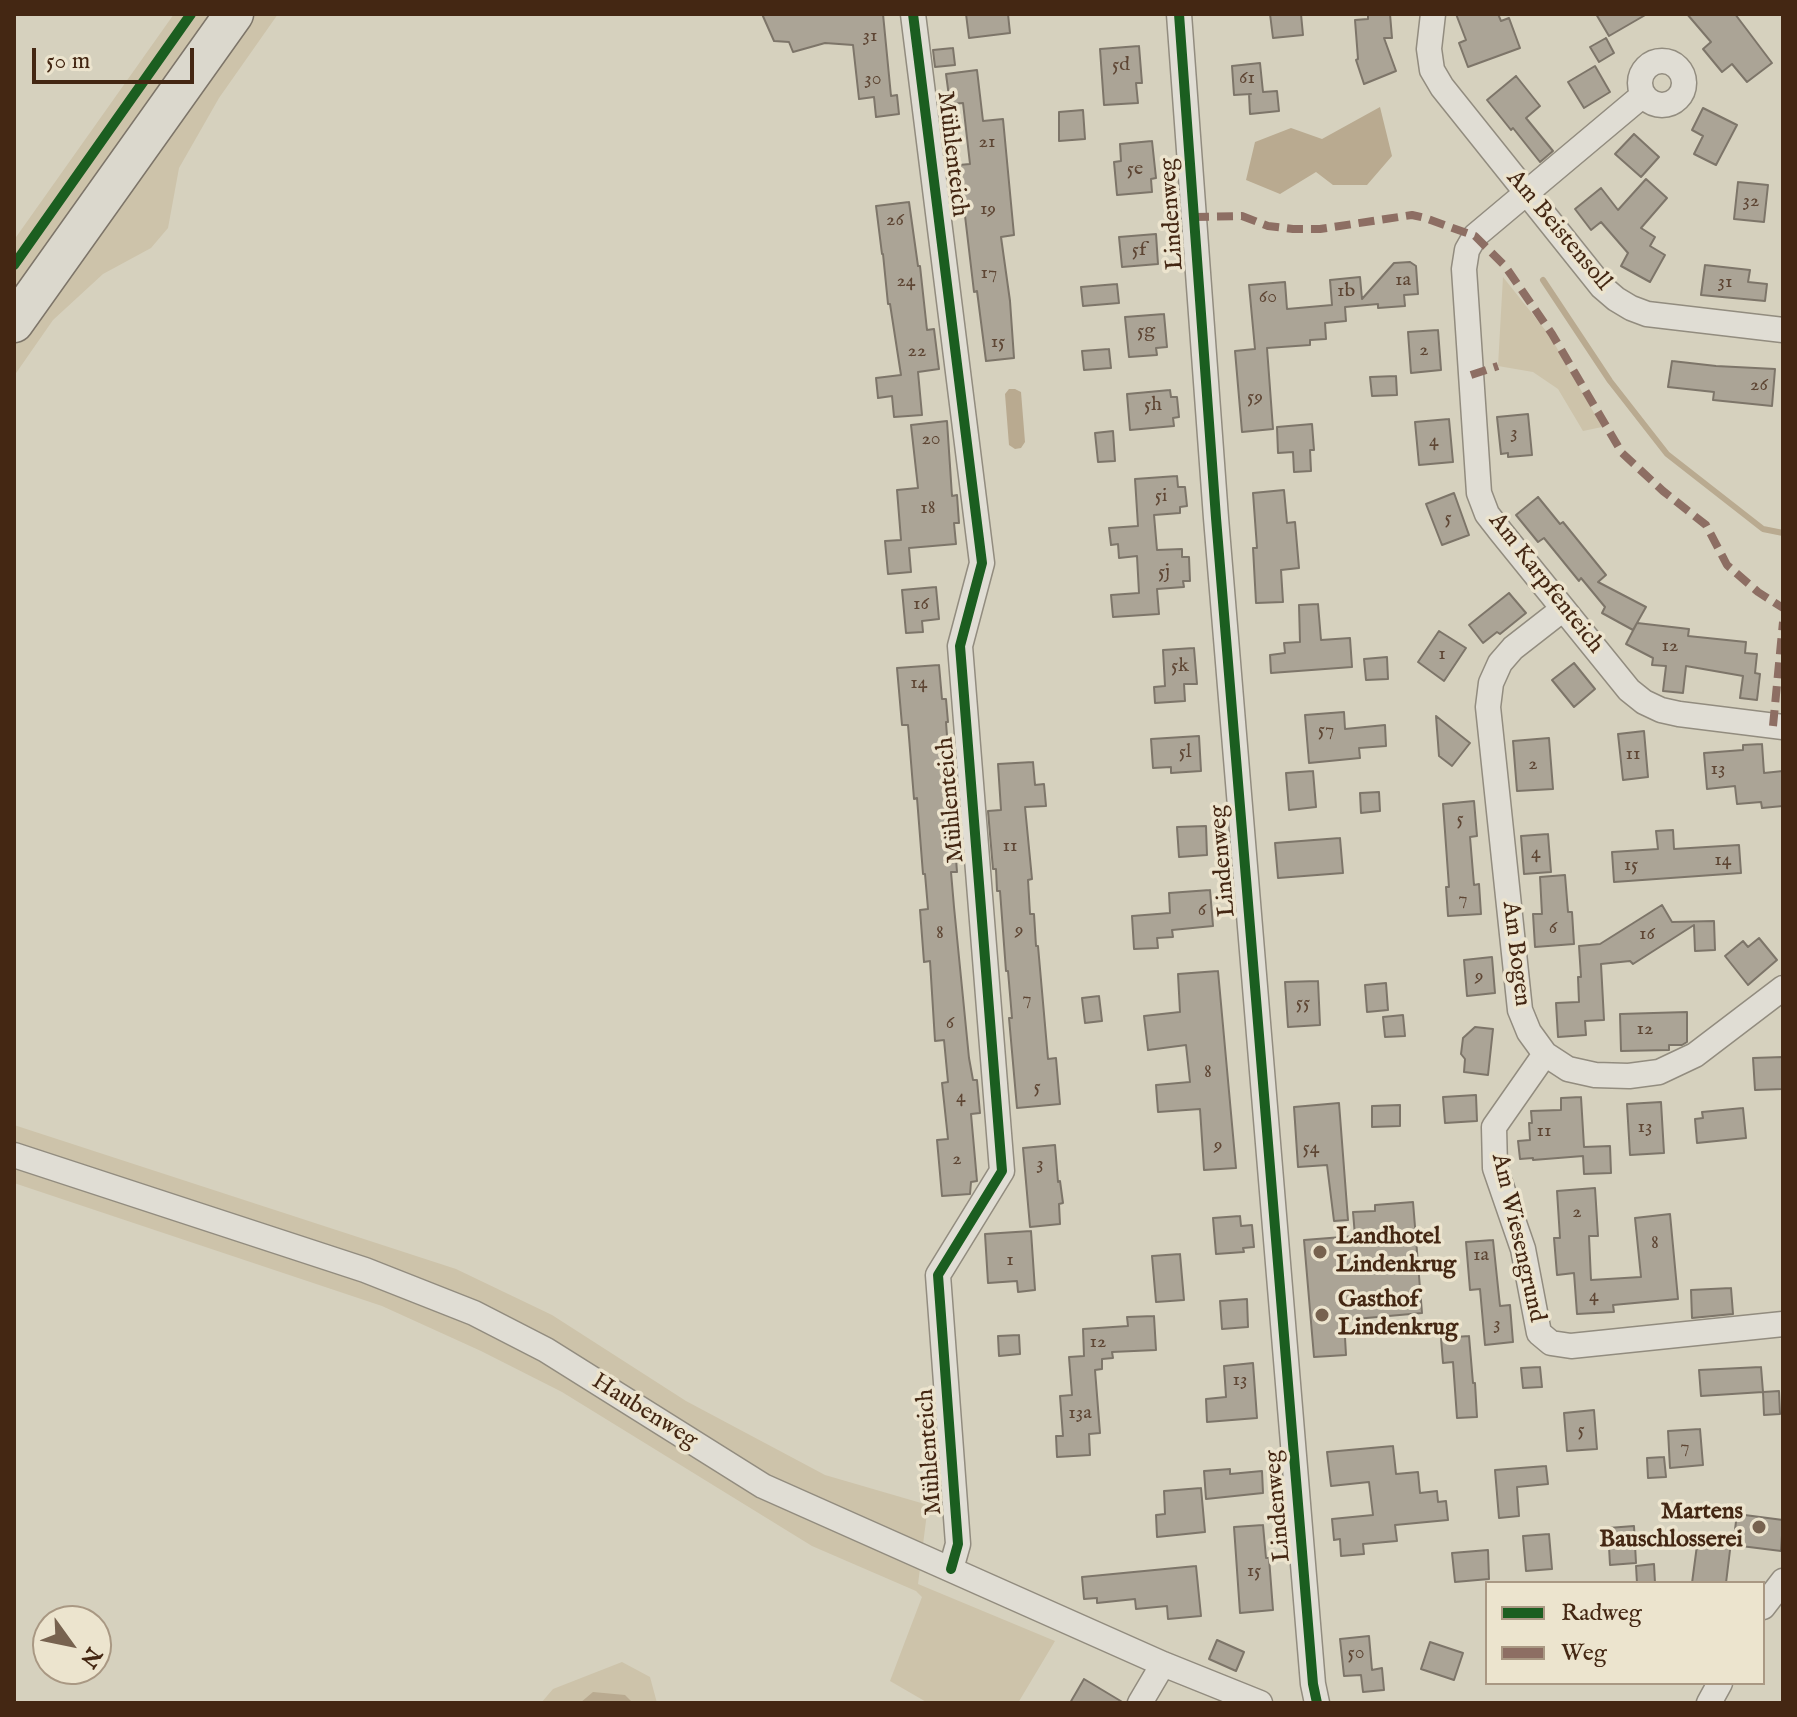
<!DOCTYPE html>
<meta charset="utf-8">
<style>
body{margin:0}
#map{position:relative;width:1797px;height:1717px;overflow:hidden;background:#d6d1be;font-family:"IM FELL English",serif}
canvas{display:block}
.frame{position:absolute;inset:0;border:16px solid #442713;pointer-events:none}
.legend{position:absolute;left:1485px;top:1581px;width:280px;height:104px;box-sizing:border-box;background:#ece4ce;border:2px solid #a99883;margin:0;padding:10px 14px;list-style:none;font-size:24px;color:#442713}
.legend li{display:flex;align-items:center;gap:16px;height:40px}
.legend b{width:40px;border:2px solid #a99883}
.north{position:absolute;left:32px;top:1605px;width:80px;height:80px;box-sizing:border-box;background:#ece4ce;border:2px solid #a99883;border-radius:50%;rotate:123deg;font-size:22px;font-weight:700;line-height:32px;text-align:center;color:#442713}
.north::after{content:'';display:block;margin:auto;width:28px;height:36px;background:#77624f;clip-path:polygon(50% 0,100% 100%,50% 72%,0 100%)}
.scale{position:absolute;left:32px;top:48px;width:162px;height:36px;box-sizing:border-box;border:4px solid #442713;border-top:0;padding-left:10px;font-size:24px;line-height:28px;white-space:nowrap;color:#442713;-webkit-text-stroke:6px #ece4ce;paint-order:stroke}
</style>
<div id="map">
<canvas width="1797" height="1717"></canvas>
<div class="frame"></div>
<ul class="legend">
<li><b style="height:10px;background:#1b5e20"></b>Radweg</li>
<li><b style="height:10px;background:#8d6e63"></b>Weg</li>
</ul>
<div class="north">N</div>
<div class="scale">50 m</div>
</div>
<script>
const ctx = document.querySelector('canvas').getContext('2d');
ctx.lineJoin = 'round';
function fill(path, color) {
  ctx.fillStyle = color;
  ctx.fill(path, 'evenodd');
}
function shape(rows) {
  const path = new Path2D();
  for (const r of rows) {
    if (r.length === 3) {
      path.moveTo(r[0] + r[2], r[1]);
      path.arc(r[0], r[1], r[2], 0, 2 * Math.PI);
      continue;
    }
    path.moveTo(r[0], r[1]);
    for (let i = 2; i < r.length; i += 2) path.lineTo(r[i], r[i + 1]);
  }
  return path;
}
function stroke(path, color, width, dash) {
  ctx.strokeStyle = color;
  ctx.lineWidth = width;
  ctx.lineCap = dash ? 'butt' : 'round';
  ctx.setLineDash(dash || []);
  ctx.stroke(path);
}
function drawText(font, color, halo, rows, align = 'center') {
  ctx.font = font + ' "IM FELL English",serif';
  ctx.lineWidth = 7;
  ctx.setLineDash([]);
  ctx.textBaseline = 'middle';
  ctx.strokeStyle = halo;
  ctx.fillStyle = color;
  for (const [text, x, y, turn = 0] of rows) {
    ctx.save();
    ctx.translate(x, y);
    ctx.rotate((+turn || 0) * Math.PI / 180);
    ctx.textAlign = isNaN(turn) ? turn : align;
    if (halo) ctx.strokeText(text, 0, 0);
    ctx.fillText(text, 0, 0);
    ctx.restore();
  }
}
fill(shape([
 [174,14,278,14,219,98,179,168,168,228,151,248,103,274,53,320,14,376,14,240],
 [1503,277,1550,336,1602,427,1583,431,1558,389,1533,372,1498,366],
 [14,1125,456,1269,552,1315,686,1401,825,1475,928,1505,918,1584,1055,1641,1018,1703,928,1703,890,1681,922,1597,916,1591,812,1546,562,1392,481,1351,382,1306,14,1183],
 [622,1662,650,1677,657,1703,541,1703,553,1689]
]), '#cdc3aa');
fill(shape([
 [1380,107,1392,156,1367,185,1333,185,1316,172,1280,194,1246,180,1255,142,1291,128,1322,139],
 [1009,389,1015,389,1021,392,1025,442,1021,448,1015,449,1009,445,1005,394],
 [593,1692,625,1695,633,1703,580,1703]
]), '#b9aa90');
stroke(shape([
 [1543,280,1610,381,1667,454,1763,529,1783,533]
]), '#b9aa90', 6);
const building = shape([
 [762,14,883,14,891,96,897,95,899,114,876,117,874,97,859,99,853,45,825,43,793,52,789,42,774,41,762,14],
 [966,14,1008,14,1010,33,969,38,966,14],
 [1270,14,1301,14,1303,35,1273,38,1270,14],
 [1368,14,1390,14,1392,38,1384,38,1396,71,1364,84,1356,60,1358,59,1355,20,1368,19,1368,14],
 [1456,14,1498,14,1501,21,1509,18,1520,48,1468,67,1459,43,1466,40,1456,14],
 [1596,14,1647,14,1609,36,1596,14],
 [1687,14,1735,14,1772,63,1747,82,1732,64,1722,72,1703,49,1711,42,1687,14],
 [1606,38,1614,53,1599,62,1590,47,1606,38],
 [1139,46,1142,83,1136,83,1138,103,1104,105,1100,49,1139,46],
 [953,48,955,65,935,67,933,50,953,48],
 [1260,63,1263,92,1277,91,1279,111,1250,114,1249,94,1251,94,1234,95,1232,66,1260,63],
 [1595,66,1610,92,1584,108,1568,82,1595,66],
 [977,70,983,121,1003,119,1014,235,1001,237,1010,301,1014,358,986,361,977,291,974,292,959,165,970,164,963,103,950,104,946,74,977,70],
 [1516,76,1540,106,1526,118,1553,151,1540,162,1513,128,1511,130,1487,100,1516,76],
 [1703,108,1737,125,1716,165,1694,154,1703,136,1692,130,1703,108],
 [1083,110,1085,139,1059,141,1059,112,1083,110],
 [1634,134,1659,157,1641,177,1615,154,1634,134],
 [1152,141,1156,178,1151,179,1152,192,1117,195,1114,162,1121,161,1120,144,1152,141],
 [1646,179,1667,198,1641,228,1655,237,1650,246,1665,255,1650,282,1621,266,1628,253,1601,222,1591,230,1575,209,1601,188,1618,210,1646,179],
 [1738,182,1768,185,1764,222,1734,219,1738,182],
 [909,202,918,266,920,266,927,330,934,329,939,369,918,372,922,415,894,417,892,396,878,398,876,378,901,375,890,304,888,304,883,254,882,254,876,206,909,202],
 [1156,234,1158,264,1122,267,1119,237,1156,234],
 [1410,262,1416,266,1418,294,1404,295,1405,306,1378,308,1378,304,1345,307,1346,321,1325,323,1326,339,1310,340,1310,345,1267,348,1273,429,1242,432,1235,351,1255,349,1249,285,1285,282,1287,309,1332,305,1330,280,1360,277,1362,299,1394,263,1410,262],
 [1705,265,1750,270,1748,282,1767,284,1765,301,1701,295,1705,265],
 [1117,284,1119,303,1083,306,1081,287,1117,284],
 [1164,314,1167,347,1156,348,1157,355,1129,357,1125,317,1164,314],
 [1438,330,1441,370,1411,373,1408,332,1438,330],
 [1109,349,1111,368,1084,370,1082,351,1109,349],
 [1672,361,1716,366,1775,369,1772,406,1713,400,1714,392,1668,387,1672,361],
 [1396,376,1397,395,1372,396,1370,377,1396,376],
 [1170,390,1171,397,1177,397,1179,417,1173,418,1174,426,1130,430,1127,394,1170,390],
 [1528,414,1532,455,1508,457,1508,453,1501,454,1497,417,1528,414],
 [1449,419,1453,462,1419,465,1415,422,1449,419],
 [947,421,952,496,957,495,959,523,954,523,956,544,909,548,911,572,888,574,885,541,901,540,897,490,918,488,911,425,947,421],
 [1312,424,1314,450,1310,450,1311,471,1294,472,1293,452,1278,453,1277,427,1312,424],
 [1113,431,1115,461,1098,462,1095,433,1113,431],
 [1177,476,1178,487,1185,487,1187,506,1180,507,1180,513,1154,515,1157,550,1182,549,1182,557,1189,557,1190,581,1183,581,1184,587,1157,589,1159,614,1113,617,1111,595,1139,593,1137,556,1119,558,1118,544,1111,545,1109,528,1138,526,1135,479,1177,476],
 [1284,490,1287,523,1295,522,1299,568,1281,570,1283,602,1256,603,1253,548,1257,548,1253,493,1284,490],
 [1454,493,1469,535,1442,545,1426,504,1454,493],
 [1538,497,1560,524,1563,522,1606,575,1598,582,1646,607,1633,630,1602,613,1605,607,1581,578,1579,581,1544,538,1538,542,1516,515,1538,497],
 [936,587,939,619,922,621,923,632,906,633,902,590,936,587],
 [1509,593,1526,613,1500,634,1497,632,1483,643,1469,625,1509,593],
 [1318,604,1321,640,1350,638,1352,667,1271,673,1270,655,1285,653,1284,643,1300,642,1299,605,1318,604],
 [1637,623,1689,629,1688,636,1746,642,1745,653,1757,654,1755,673,1760,674,1757,700,1740,698,1743,676,1686,666,1683,693,1663,691,1666,666,1652,665,1653,658,1626,644,1637,623],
 [1439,631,1466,648,1444,681,1418,662,1439,631],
 [1194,648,1197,684,1184,684,1185,701,1155,703,1154,687,1165,686,1163,650,1194,648],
 [1387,657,1388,679,1366,680,1364,659,1387,657],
 [1574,663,1595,689,1574,707,1552,680,1574,663],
 [939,665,942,699,946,699,948,722,946,722,957,872,951,872,954,907,969,1058,973,1080,977,1080,980,1113,971,1114,977,1181,971,1182,970,1194,942,1196,937,1140,948,1139,942,1083,948,1082,944,1040,935,1041,930,961,924,962,920,910,928,909,925,874,923,874,917,798,914,799,908,725,902,725,897,668,939,665],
 [1344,712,1345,729,1385,725,1386,746,1359,748,1360,758,1309,763,1305,715,1344,712],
 [1436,716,1470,743,1452,766,1439,756,1436,716],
 [1644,731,1648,777,1623,780,1618,734,1644,731],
 [1199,736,1201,771,1171,773,1171,767,1153,768,1151,739,1199,736],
 [1549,738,1553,789,1517,791,1513,741,1549,738],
 [1762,744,1764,773,1783,771,1783,806,1762,808,1761,802,1737,804,1735,786,1707,789,1704,753,1743,750,1743,745,1762,744],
 [1033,762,1035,785,1044,784,1046,806,1025,807,1032,879,1028,880,1030,914,1034,914,1036,946,1038,946,1048,1059,1056,1058,1060,1104,1017,1108,1009,1018,1012,1018,1008,971,1006,971,1000,891,997,891,996,869,993,869,988,811,1001,810,998,764,1033,762],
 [1313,771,1316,807,1289,810,1286,773,1313,771],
 [1379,792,1380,811,1361,813,1360,793,1379,792],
 [1474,801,1477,836,1470,837,1474,885,1479,884,1481,914,1448,916,1446,887,1449,887,1443,804,1474,801],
 [1206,826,1207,855,1179,857,1177,827,1206,826],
 [1673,830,1674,849,1739,845,1741,873,1614,882,1612,852,1658,849,1656,831,1673,830],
 [1548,834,1551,872,1524,874,1521,836,1548,834],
 [1340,838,1343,873,1278,878,1275,843,1340,838],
 [1565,875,1568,912,1572,912,1574,944,1535,947,1533,914,1542,914,1540,877,1565,875],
 [1210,890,1213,926,1172,930,1173,937,1157,938,1158,948,1134,949,1132,916,1170,913,1169,893,1210,890],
 [1662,905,1672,922,1714,921,1715,950,1695,951,1694,925,1633,964,1630,961,1601,964,1604,1020,1585,1021,1586,1035,1558,1037,1556,1003,1579,1002,1578,977,1581,977,1579,946,1600,944,1662,905],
 [1759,938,1777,960,1748,985,1725,956,1743,941,1748,947,1759,938],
 [1492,957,1495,993,1467,996,1464,960,1492,957],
 [1218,971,1236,1168,1204,1170,1200,1109,1158,1112,1156,1085,1190,1082,1186,1045,1148,1050,1144,1016,1180,1012,1178,974,1218,971],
 [1318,981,1320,1025,1288,1027,1285,982,1318,981],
 [1386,983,1388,1010,1367,1012,1365,985,1386,983],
 [1099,996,1102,1021,1085,1023,1082,998,1099,996],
 [1687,1012,1687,1042,1682,1045,1669,1045,1669,1050,1621,1051,1620,1014,1687,1012],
 [1403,1015,1405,1036,1385,1037,1383,1017,1403,1015],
 [1475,1027,1493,1029,1488,1075,1464,1072,1465,1059,1461,1054,1463,1038,1475,1027],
 [1783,1057,1783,1089,1755,1090,1753,1058,1783,1057],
 [1476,1095,1477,1121,1445,1123,1443,1097,1476,1095],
 [1581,1097,1584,1147,1610,1146,1611,1173,1584,1174,1583,1156,1533,1160,1533,1158,1520,1159,1518,1141,1530,1140,1529,1123,1532,1123,1531,1111,1561,1110,1561,1098,1581,1097],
 [1661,1102,1664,1153,1630,1155,1627,1104,1661,1102],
 [1339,1103,1348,1220,1334,1221,1327,1165,1298,1167,1294,1107,1339,1103],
 [1400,1105,1400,1126,1372,1127,1372,1106,1400,1105],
 [1743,1108,1746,1138,1697,1143,1695,1119,1703,1118,1702,1112,1743,1108],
 [1055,1145,1058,1182,1060,1181,1063,1203,1059,1204,1060,1224,1030,1227,1023,1148,1055,1145],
 [1595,1188,1598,1236,1589,1236,1591,1280,1641,1277,1635,1218,1670,1214,1678,1299,1613,1305,1614,1312,1577,1314,1574,1273,1557,1275,1554,1238,1560,1238,1557,1191,1595,1188],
 [1413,1202,1422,1313,1344,1320,1346,1355,1314,1357,1304,1240,1355,1236,1353,1212,1375,1211,1375,1205,1413,1202],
 [1240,1216,1241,1226,1252,1225,1254,1247,1243,1248,1244,1252,1216,1254,1213,1218,1240,1216],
 [1031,1231,1035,1290,1018,1292,1017,1281,988,1283,985,1234,1031,1231],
 [1493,1240,1500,1306,1510,1305,1513,1342,1485,1345,1480,1289,1470,1290,1466,1242,1493,1240],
 [1180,1254,1184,1300,1156,1302,1152,1256,1180,1254],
 [1731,1288,1733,1314,1692,1318,1691,1290,1731,1288],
 [1247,1299,1248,1327,1222,1329,1220,1301,1247,1299],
 [1154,1316,1156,1350,1112,1352,1113,1358,1102,1359,1102,1369,1095,1370,1100,1433,1089,1434,1090,1455,1057,1457,1056,1436,1063,1436,1060,1396,1072,1395,1069,1357,1084,1356,1083,1329,1128,1326,1127,1317,1154,1316],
 [1019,1335,1020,1354,999,1356,998,1336,1019,1335],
 [1469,1336,1473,1383,1475,1383,1477,1417,1457,1418,1453,1362,1443,1363,1441,1338,1469,1336],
 [1253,1363,1257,1418,1207,1422,1206,1399,1226,1397,1224,1366,1253,1363],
 [1540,1367,1542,1387,1523,1388,1521,1368,1540,1367],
 [1761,1367,1763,1392,1701,1396,1699,1370,1761,1367],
 [1779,1391,1780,1414,1764,1415,1763,1392,1779,1391],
 [1594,1410,1597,1449,1567,1451,1564,1413,1594,1410],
 [1700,1429,1703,1465,1670,1468,1668,1431,1700,1429],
 [1393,1446,1396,1474,1418,1472,1420,1493,1437,1491,1438,1502,1446,1501,1448,1520,1395,1525,1397,1541,1363,1544,1364,1554,1341,1556,1340,1539,1334,1540,1332,1519,1373,1515,1369,1482,1331,1486,1327,1452,1393,1446],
 [1664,1457,1666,1477,1648,1478,1647,1458,1664,1457],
 [1546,1466,1548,1484,1517,1487,1519,1516,1499,1518,1495,1470,1546,1466],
 [1230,1469,1230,1474,1262,1471,1263,1493,1206,1499,1204,1471,1230,1469],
 [1201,1488,1205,1532,1157,1537,1156,1515,1165,1514,1164,1491,1201,1488],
 [1737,1514,1783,1520,1781,1551,1733,1545,1737,1514],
 [1263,1525,1266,1558,1269,1558,1273,1610,1240,1613,1234,1527,1263,1525],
 [1634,1526,1636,1563,1610,1565,1608,1528,1634,1526],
 [1549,1534,1552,1569,1526,1571,1523,1536,1549,1534],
 [1698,1538,1731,1542,1726,1583,1692,1583,1698,1538],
 [1488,1550,1489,1579,1455,1582,1452,1553,1488,1550],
 [1654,1564,1655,1583,1637,1583,1636,1566,1654,1564],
 [1196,1566,1201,1616,1168,1619,1167,1606,1136,1609,1135,1599,1097,1603,1097,1598,1084,1599,1082,1577,1196,1566],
 [1369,1636,1372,1670,1382,1668,1384,1690,1363,1692,1361,1675,1344,1676,1340,1639,1369,1636],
 [1217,1640,1244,1652,1236,1671,1209,1659,1217,1640],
 [1430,1642,1463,1653,1454,1680,1421,1669,1430,1642],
 [1084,1679,1124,1703,1070,1703,1084,1679]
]);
fill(building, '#aba496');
stroke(building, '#7d7569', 2);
const street = shape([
 [913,14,982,563,960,646,1002,1171,938,1275,958,1544,951,1569],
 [1179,14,1216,518,1313,1684,1317,1703],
 [1433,14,1429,49,1432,70,1442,87,1602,287,1616,299,1631,308,1647,314,1783,330],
 [1662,83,22],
 [1643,95,1475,236,1467,250,1464,269,1479,493,1487,514,1501,532,1629,690,1644,702,1661,710,1679,714,1783,727],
 [1563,609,1513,648,1500,663,1491,683,1488,707,1520,1010,1529,1032,1545,1054,1568,1069,1595,1075,1629,1076,1659,1072,1695,1055,1783,988],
 [1545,1054,1494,1127,1495,1168,1523,1249,1539,1333,1551,1343,1571,1346,1783,1324],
 [14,1155,365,1270,474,1313,546,1350,763,1486,1163,1664,1260,1703],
 [1763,1607,1783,1581],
 [1140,1703,1163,1664],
 [1709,1703,1720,1683]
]);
const primary = shape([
 [14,323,234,14]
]);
stroke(street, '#928c7f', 27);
stroke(primary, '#7d7569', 41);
stroke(street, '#e0ddd4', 24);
stroke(primary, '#dbd8cd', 38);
stroke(shape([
 [1193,217,1242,216,1268,226,1293,229,1320,229,1412,215,1425,218,1475,236,1505,266,1552,334,1622,453,1663,491,1706,525,1727,565,1758,592,1783,608],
 [1471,375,1498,366],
 [1773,726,1783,622]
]), '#8d6e63', 8, [16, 8]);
stroke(shape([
 [913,14,982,563,960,646,1002,1171,938,1275,958,1544,951,1569],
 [1179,14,1216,518,1313,1684,1317,1703],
 [14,265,191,14]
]), '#1b5e20', 10);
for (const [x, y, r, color] of [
 [1320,1252,8,"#77624f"],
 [1322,1315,8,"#77624f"],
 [1759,1527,8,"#77624f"]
]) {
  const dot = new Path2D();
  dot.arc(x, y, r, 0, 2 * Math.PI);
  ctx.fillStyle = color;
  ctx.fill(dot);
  stroke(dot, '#ece4ce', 3);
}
drawText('20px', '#5e4634', null, [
 ["31",870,37],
 ["5d",1121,66],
 ["61",1247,79],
 ["30",873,80],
 ["21",987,143],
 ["5e",1135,170],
 ["32",1751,202],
 ["19",988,210],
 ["26",895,221],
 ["5f",1139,251],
 ["17",989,274],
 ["1a",1403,281],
 ["24",906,282],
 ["31",1725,283],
 ["1b",1346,292],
 ["60",1268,298],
 ["5g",1146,332],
 ["15",998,343],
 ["2",1424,351],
 ["22",917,352],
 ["26",1759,386],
 ["59",1255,398],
 ["5h",1153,406],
 ["3",1514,434],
 ["20",931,440],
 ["4",1434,442],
 ["5i",1161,497],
 ["18",928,509],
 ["5",1448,519],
 ["5j",1164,573],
 ["16",921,605],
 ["12",1670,647],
 ["1",1442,655],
 ["5k",1180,667],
 ["14",919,684],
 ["57",1326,731],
 ["5l",1185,753],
 ["11",1633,755],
 ["2",1533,765],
 ["13",1718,770],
 ["5",1460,820],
 ["11",1010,847],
 ["4",1536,854],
 ["14",1723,861],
 ["15",1631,866],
 ["7",1463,900],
 ["6",1202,911],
 ["6",1553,929],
 ["9",1019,931],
 ["8",940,934],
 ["16",1647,935],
 ["9",1479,977],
 ["7",1027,1000],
 ["55",1303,1004],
 ["6",950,1024],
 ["12",1645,1030],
 ["8",1208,1073],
 ["5",1037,1088],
 ["4",961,1098],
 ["13",1645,1128],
 ["11",1544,1132],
 ["9",1218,1146],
 ["54",1311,1149],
 ["2",957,1160],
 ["3",1040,1165],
 ["2",1577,1213],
 ["8",1655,1244],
 ["1a",1481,1256],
 ["1",1010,1261],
 ["4",1594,1297],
 ["3",1497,1325],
 ["12",1098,1343],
 ["13",1240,1381],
 ["13a",1080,1414],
 ["5",1581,1431],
 ["7",1685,1448],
 ["15",1254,1572],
 ["50",1356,1654]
]);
drawText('24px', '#442713', '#ece4ce', [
 ["Mühlenteich",951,154,83],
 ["Lindenweg",1173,214,-94],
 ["Am Beistensoll",1558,231,50],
 ["Am Karpfenteich",1545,584,52],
 ["Mühlenteich",952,800,-95],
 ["Lindenweg",1224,861,-95],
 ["Am Bogen",1515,954,83],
 ["Am Wiesengrund",1517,1238,77],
 ["Haubenweg",644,1412,32],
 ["Mühlenteich",931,1452,-94],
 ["Lindenweg",1279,1506,-95]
]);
drawText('bold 24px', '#442713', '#ece4ce', [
 ["Landhotel",1336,1238],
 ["Lindenkrug",1336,1266],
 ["Gasthof",1338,1301],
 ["Lindenkrug",1338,1329],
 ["Martens",1743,1513,"right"],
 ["Bauschlosserei",1743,1541,"right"]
], 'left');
</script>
